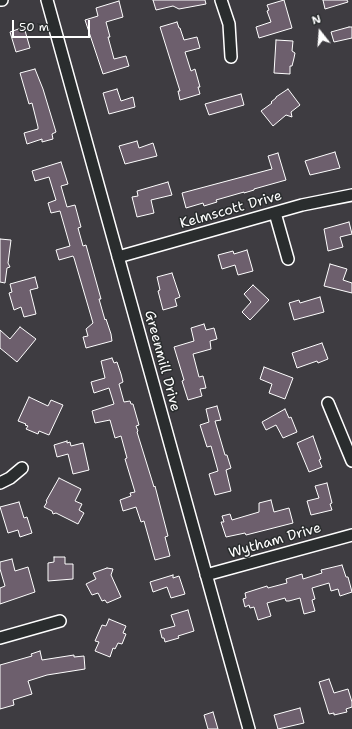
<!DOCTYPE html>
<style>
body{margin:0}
#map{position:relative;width:352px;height:729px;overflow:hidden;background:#3e3c41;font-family:"Shantell Sans",sans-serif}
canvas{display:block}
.north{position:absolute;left:300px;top:12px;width:40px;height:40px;-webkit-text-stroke:3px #2a2d2e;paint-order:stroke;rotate:343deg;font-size:11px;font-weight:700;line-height:16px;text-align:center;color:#fff}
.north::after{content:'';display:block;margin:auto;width:14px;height:18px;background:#fff;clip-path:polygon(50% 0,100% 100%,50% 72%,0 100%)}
.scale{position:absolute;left:12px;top:20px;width:78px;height:18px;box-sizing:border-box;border:2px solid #fff;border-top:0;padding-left:5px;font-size:12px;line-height:14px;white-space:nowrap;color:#fff;-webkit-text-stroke:3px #2a2d2e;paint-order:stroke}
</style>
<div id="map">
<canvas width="352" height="729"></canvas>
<div class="north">N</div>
<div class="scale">50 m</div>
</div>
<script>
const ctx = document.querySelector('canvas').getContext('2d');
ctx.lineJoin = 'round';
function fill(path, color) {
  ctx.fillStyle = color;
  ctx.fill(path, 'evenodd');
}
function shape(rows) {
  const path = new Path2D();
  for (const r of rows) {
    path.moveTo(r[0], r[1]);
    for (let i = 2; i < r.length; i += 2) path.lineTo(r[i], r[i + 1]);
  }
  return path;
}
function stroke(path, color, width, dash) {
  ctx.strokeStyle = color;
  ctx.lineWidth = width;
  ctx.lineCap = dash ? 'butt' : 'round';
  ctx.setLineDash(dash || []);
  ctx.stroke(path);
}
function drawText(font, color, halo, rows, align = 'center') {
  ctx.font = font + ' "Shantell Sans",sans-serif';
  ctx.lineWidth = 3;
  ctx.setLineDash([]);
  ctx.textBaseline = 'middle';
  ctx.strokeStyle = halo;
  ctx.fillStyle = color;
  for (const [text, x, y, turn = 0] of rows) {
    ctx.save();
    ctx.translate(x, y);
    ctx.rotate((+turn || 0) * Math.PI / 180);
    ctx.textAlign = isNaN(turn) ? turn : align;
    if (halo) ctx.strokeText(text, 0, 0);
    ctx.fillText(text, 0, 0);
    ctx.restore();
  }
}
const building = shape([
 [153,0,205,0,206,4,179,9,173,6,156,10,153,0],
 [284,0,292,28,259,38,256,27,271,22,267,11,269,10,267,5,284,0],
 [323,0,347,0,348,2,325,9,323,0],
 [119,1,123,17,106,22,110,37,108,37,114,59,126,56,129,66,103,74,85,20,98,16,96,8,119,1],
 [177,22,179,28,180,28,184,40,197,37,200,48,185,52,191,71,195,69,200,87,198,87,200,94,180,100,178,91,180,91,160,27,177,22],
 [24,27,30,48,16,52,10,32,24,27],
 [349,27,352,27,352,38,334,42,331,32,349,27],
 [276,40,293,41,292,51,295,53,294,58,292,66,290,66,290,74,274,73,276,40],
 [35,69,43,89,56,132,52,134,53,139,42,142,42,139,27,144,24,133,38,129,38,127,32,103,29,104,20,73,35,69],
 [117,89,121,101,133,97,135,107,109,114,103,93,117,89],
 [288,89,300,105,291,112,292,117,286,115,273,126,261,111,272,103,271,102,276,98,276,97,288,89],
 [241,94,244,105,209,115,205,104,241,94],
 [137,141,139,148,153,143,157,156,125,164,119,146,137,141],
 [335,152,340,168,310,175,305,161,335,152],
 [278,153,286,180,254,189,254,190,244,193,244,192,216,200,217,202,204,206,203,203,186,208,182,193,272,169,268,156,278,153],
 [61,162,68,184,61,186,67,207,75,205,81,227,78,228,83,246,86,245,101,299,99,299,105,320,106,319,111,334,112,341,86,348,83,337,88,336,86,329,93,323,74,258,73,256,59,260,56,250,70,246,60,211,51,213,48,203,56,200,49,177,35,181,32,171,61,162],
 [168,182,172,195,151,200,154,213,137,217,132,197,138,196,137,191,168,182],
 [349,222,352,234,340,237,343,247,328,251,324,229,349,222],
 [0,239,11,240,8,263,10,267,7,268,5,283,0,282,0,239],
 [247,250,253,271,238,275,235,265,222,269,218,255,233,251,234,254,247,250],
 [330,264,347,269,343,280,352,283,352,293,324,286,330,264],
 [172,273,180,297,175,299,177,306,163,310,158,291,160,290,157,277,172,273],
 [35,277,38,288,30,290,36,314,24,317,21,307,14,310,9,293,12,292,10,284,35,277],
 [253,285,269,300,250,320,242,312,251,302,244,294,253,285],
 [320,297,324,312,294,320,289,303,299,300,300,303,320,297],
 [204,324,206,330,214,328,217,339,210,341,211,349,193,354,199,377,203,376,206,388,200,389,202,396,188,400,182,381,184,380,174,347,194,341,191,328,204,324],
 [20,327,36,339,17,362,0,348,0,330,10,339,20,327],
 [322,343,328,359,318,363,317,361,297,368,292,353,322,343],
 [112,358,114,363,117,362,121,374,123,382,119,384,124,402,130,401,131,404,133,404,139,425,136,426,138,431,137,432,154,487,155,486,168,536,165,537,170,556,155,560,144,521,141,522,136,507,123,511,120,500,131,496,130,493,135,492,125,459,127,458,121,436,115,438,110,420,95,423,92,411,114,404,109,388,94,393,91,382,105,378,101,361,112,358],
 [264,367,293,378,285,399,269,393,272,384,260,379,264,367],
 [29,397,48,406,51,400,63,405,49,435,39,431,38,434,26,429,28,426,25,425,26,424,18,421,29,397],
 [217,406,221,420,215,421,225,455,227,455,231,468,226,470,231,491,215,495,209,474,218,471,211,446,207,447,200,425,209,422,206,409,217,406],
 [285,409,289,418,291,417,297,432,283,438,276,425,266,430,262,422,285,409],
 [313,436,321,459,319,460,322,467,309,472,297,443,313,436],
 [67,441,67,443,70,442,71,446,83,443,89,470,73,474,68,454,57,457,54,445,67,441],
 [59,478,81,489,75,501,82,504,79,510,84,513,78,524,56,513,53,514,52,511,44,507,47,502,46,501,59,478],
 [327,483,332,503,330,504,332,510,311,515,307,501,319,498,315,486,327,483],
 [271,500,274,512,289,508,293,523,246,535,245,533,226,537,221,522,224,522,222,516,230,514,232,520,259,512,259,503,271,500],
 [19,502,24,518,27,517,32,533,20,537,18,530,8,533,0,507,19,502],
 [54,557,65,557,65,564,73,564,73,579,48,581,48,563,54,562,54,557],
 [12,559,15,571,28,567,35,592,0,604,0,588,5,586,0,569,0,562,12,559],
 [342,565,346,577,348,577,352,592,340,596,338,589,331,591,329,583,312,588,315,599,312,600,315,611,304,614,300,598,289,601,286,601,285,598,267,603,271,616,258,620,254,607,250,608,249,605,245,607,243,599,246,598,245,593,267,586,268,588,287,583,286,579,302,574,303,579,322,573,321,570,342,565],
 [107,568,113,569,111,575,121,597,107,603,105,600,102,601,98,593,92,595,86,584,96,579,93,573,107,568],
 [173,575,173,578,179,576,185,594,171,598,167,587,153,592,150,582,173,575],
 [188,610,194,631,178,636,179,638,165,642,164,638,162,638,160,630,175,626,171,615,188,610],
 [109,619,126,626,123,633,126,634,122,644,118,643,115,649,113,648,110,657,95,651,99,642,95,641,102,625,106,626,109,619],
 [40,651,42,660,74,655,74,657,84,656,85,669,47,675,28,681,32,694,13,700,14,705,0,709,0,665,32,656,31,654,40,651],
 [329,679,334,693,348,689,352,702,352,707,346,709,347,712,334,715,334,713,329,714,319,682,329,679],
 [300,708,304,723,278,729,274,715,300,708],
 [213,712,218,729,208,729,204,715,213,712]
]);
fill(building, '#6d5f6d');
stroke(building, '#fff', 1);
const minor = shape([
 [0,0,2,0],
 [47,0,249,729],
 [221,0,229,24,231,57],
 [275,213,288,259],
 [118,257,302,205,352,195],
 [328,403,352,461],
 [0,483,10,478,22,468],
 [206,575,352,535],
 [0,638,60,621]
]);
stroke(minor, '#fff', 14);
stroke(minor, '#2a2d2e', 11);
drawText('14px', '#fff', '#2a2d2e', [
 ["Kelmscott Drive",231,210,-16],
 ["Greenmill Drive",162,361,75],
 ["Wytham Drive",275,541,-16]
]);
</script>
